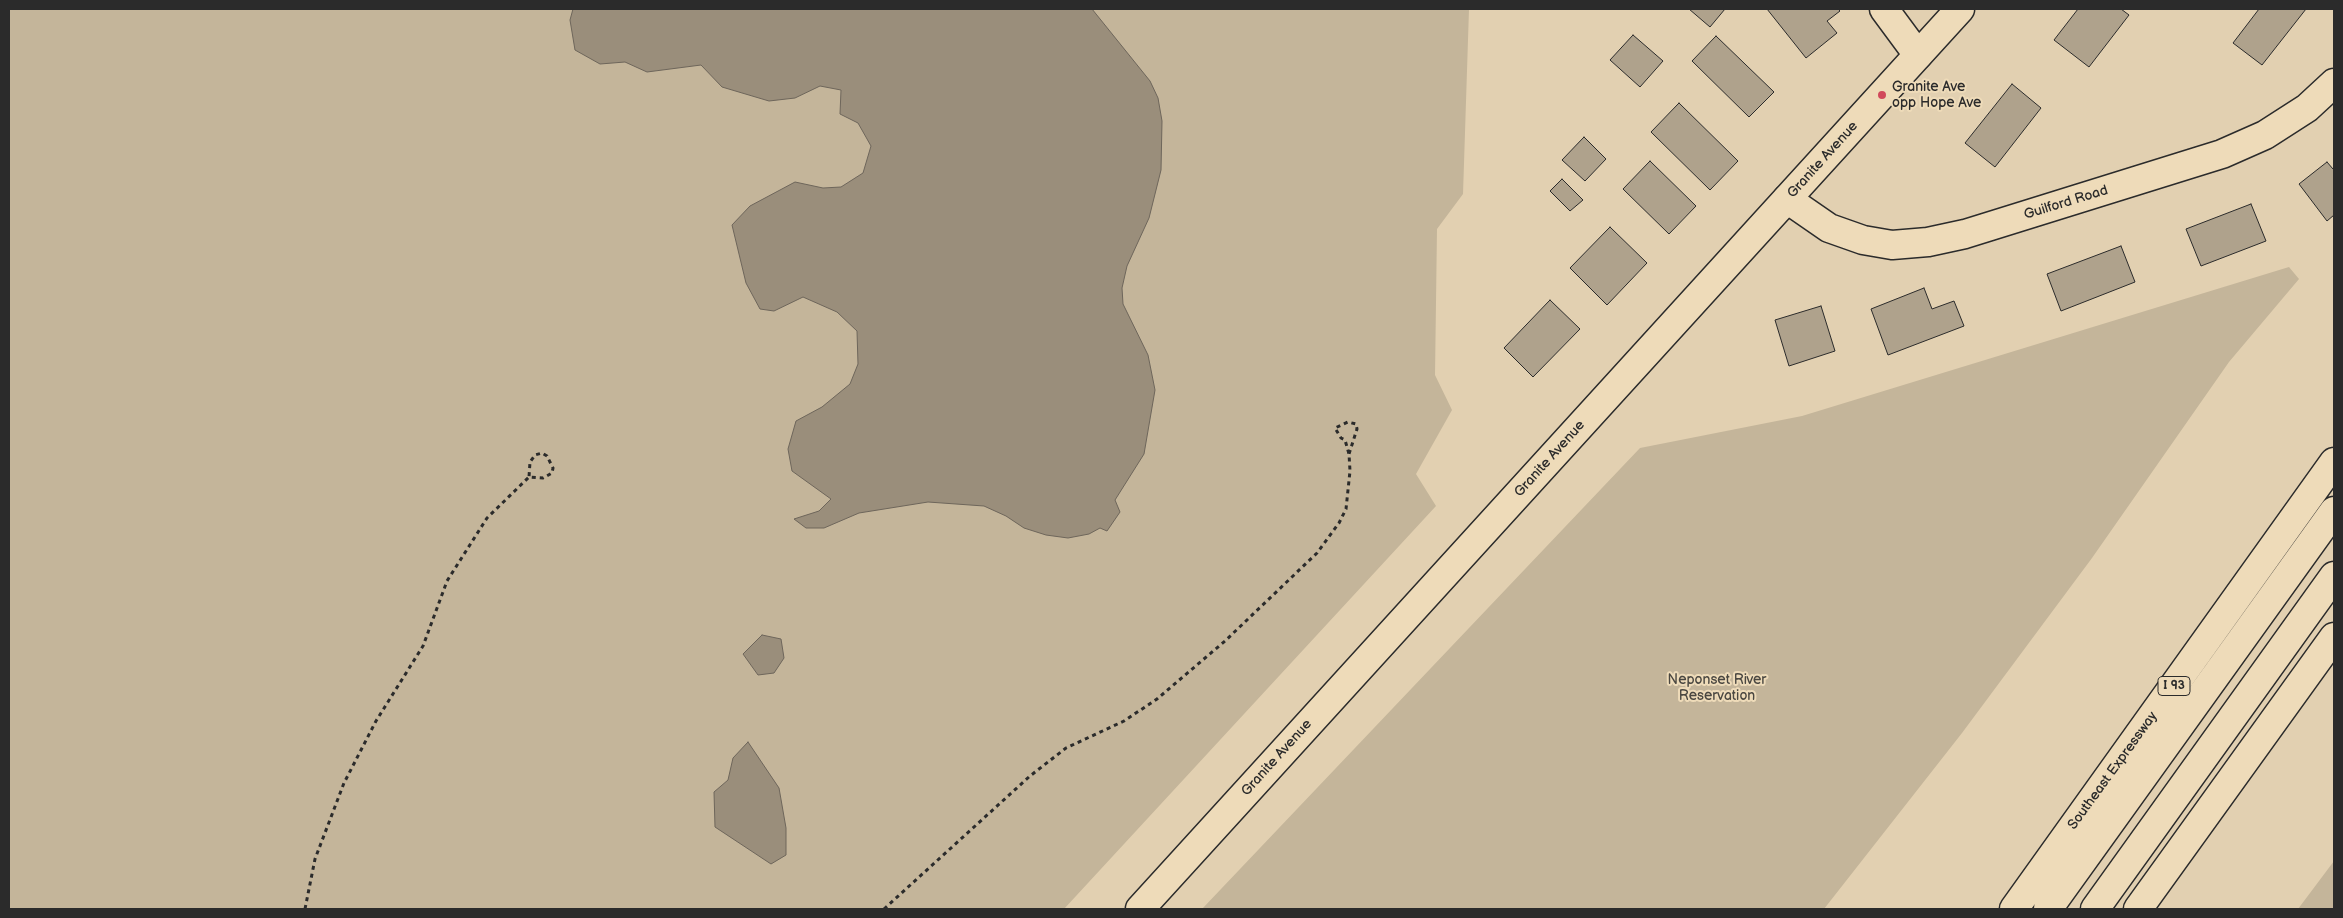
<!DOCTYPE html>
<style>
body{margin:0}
#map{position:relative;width:2343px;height:918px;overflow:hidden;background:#e2d0b1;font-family:"Balsamiq Sans",sans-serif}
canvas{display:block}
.frame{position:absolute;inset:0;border:10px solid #2b2b2b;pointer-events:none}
</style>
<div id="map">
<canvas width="2343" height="918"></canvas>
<div class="frame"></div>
</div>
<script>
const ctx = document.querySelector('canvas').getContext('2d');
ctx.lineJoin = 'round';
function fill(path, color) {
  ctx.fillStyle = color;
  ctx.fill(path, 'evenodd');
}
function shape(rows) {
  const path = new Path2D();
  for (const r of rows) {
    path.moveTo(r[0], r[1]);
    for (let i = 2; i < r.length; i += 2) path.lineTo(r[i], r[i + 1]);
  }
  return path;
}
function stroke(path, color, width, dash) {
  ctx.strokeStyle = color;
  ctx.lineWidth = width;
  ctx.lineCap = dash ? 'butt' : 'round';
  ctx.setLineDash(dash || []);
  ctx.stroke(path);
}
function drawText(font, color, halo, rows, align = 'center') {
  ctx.font = font + ' "Balsamiq Sans",sans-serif';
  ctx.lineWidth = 4;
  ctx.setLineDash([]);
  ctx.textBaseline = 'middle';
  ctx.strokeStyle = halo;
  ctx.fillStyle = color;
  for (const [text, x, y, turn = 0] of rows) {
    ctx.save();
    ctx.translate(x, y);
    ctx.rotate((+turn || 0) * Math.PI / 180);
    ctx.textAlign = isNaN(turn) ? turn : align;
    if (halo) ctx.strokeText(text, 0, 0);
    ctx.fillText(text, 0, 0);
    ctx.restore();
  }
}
fill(shape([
 [9,9,1469,9,1463,194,1437,229,1435,375,1452,410,1416,474,1436,506,1064,909,9,909],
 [2289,267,2299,279,2229,362,2092,558,1962,733,1824,909,1202,909,1640,448,1802,416],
 [2334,861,2334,909,2298,909]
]), '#c4b59a');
const water = shape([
 [573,9,1092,9,1150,81,1158,98,1162,121,1161,170,1149,218,1127,266,1122,288,1123,304,1148,355,1155,390,1144,454,1115,500,1120,512,1107,531,1100,528,1089,534,1068,538,1046,535,1024,528,1006,516,984,506,928,502,859,513,824,528,806,528,794,519,819,511,831,499,792,471,788,449,796,421,822,407,850,384,858,364,857,331,837,312,803,297,774,311,760,309,746,283,732,225,750,206,795,182,823,188,841,187,863,173,871,146,858,123,840,114,841,90,820,86,795,98,769,101,722,87,701,65,647,72,625,62,600,64,575,50,570,20,573,9],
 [762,635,781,639,784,658,774,673,758,675,743,654,762,635],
 [748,742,779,788,786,828,786,855,771,864,715,827,714,792,728,780,733,758,748,742]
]);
fill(water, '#9a8e7b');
stroke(water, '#6e665b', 1);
const building = shape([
 [1689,9,1725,9,1710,27,1689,9],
 [1767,9,1838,9,1840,11,1827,21,1837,33,1806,58,1767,9],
 [2078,9,2121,9,2129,15,2089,67,2054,40,2078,9],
 [2259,9,2306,9,2262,65,2233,43,2259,9],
 [1633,35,1663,61,1640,87,1610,60,1633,35],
 [1716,36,1774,92,1749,117,1692,61,1716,36],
 [2012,84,2041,108,1995,167,1965,143,2012,84],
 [1679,103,1738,161,1710,190,1651,132,1679,103],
 [1584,137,1606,159,1585,181,1562,160,1584,137],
 [1650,161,1696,206,1669,234,1623,189,1650,161],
 [2327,162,2333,169,2334,168,2334,215,2327,221,2299,184,2327,162],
 [1562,179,1583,200,1570,211,1550,191,1562,179],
 [2251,204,2266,241,2201,266,2186,229,2251,204],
 [1610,227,1647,263,1607,305,1570,268,1610,227],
 [2121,246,2135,282,2061,311,2047,274,2121,246],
 [1924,288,1932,309,1954,301,1964,326,1888,355,1871,309,1924,288],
 [1550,300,1580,329,1533,377,1504,348,1550,300],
 [1821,306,1835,351,1789,366,1775,320,1821,306]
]);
fill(building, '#afa28c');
stroke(building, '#2b2b2b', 1);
const minor = shape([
 [1884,9,1918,55],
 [1787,199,1829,228,1863,240,1892,245,1928,242,1965,234,2222,154,2265,135,2307,108,2334,83]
]);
const major = shape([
 [1140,909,1960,9]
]);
const highway = shape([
 [2014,909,2334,462],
 [2048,909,2334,511],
 [2095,909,2334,576],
 [2138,909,2334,637]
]);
stroke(minor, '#2b2b2b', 31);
stroke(major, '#2b2b2b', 31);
stroke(highway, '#2b2b2b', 31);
stroke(shape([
 [305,909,315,859,344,783,376,721,423,646,447,581,487,518,529,477,543,478,552,473,553,468,547,456,542,453,535,455,530,462,529,477],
 [884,909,1030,776,1066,748,1124,721,1157,699,1225,641,1317,553,1339,523,1346,509,1350,471,1349,454,1345,440,1341,438,1335,428,1348,422,1356,424,1357,429,1349,454]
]), '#2b2b2b', 3, [4, 4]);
stroke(minor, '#eedbb9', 28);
stroke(major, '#eedbb9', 28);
stroke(highway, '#eedbb9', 28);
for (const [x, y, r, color] of [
 [1882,95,5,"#d1495b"]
]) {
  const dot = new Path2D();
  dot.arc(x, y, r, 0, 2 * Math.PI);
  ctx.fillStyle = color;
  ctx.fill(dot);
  stroke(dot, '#eedbb9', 2);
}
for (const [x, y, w] of [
 [2174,686,32]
]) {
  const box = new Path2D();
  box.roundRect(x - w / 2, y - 9.5, w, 19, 4);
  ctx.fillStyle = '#eedbb9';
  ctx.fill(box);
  stroke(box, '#2b2b2b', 1);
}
drawText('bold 12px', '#2b2b2b', null, [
 ["I 93",2174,686]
]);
drawText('14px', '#2b2b2b', '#eedbb9', [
 ["Granite Ave",1892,87],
 ["opp Hope Ave",1892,103]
], 'left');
drawText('14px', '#2b2b2b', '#eedbb9', [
 ["Granite Avenue",1823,160,-48],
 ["Guilford Road",2066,203,-17],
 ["Granite Avenue",1550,459,-48],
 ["Granite Avenue",1277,758,-48],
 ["Southeast Expressway",2113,771,-54]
]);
drawText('14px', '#4a4741', '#eedbb9', [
 ["Neponset River",1717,680],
 ["Reservation",1717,696]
]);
</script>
